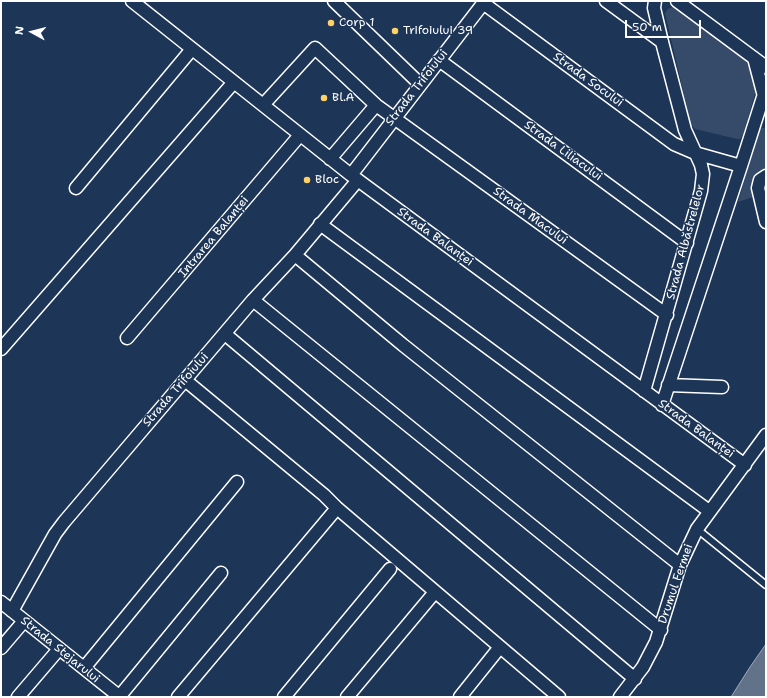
<!DOCTYPE html>
<meta charset="utf-8">
<style>
body{margin:0}
#map{position:relative;width:767px;height:698px;overflow:hidden;background:#1d3557;font-family:"Shantell Sans",sans-serif}
canvas{display:block}
.frame{position:absolute;inset:0;border:2px solid #fff;pointer-events:none}
.north{position:absolute;left:12px;top:12px;width:40px;height:40px;-webkit-text-stroke:3px #1d3557;paint-order:stroke;rotate:277deg;font-size:11px;font-weight:700;line-height:16px;text-align:center;color:#fff}
.north::after{content:'';display:block;margin:auto;width:14px;height:18px;background:#fff;clip-path:polygon(50% 0,100% 100%,50% 72%,0 100%)}
.scale{position:absolute;left:625px;top:20px;width:76px;height:18px;box-sizing:border-box;border:2px solid #fff;border-top:0;padding-left:5px;font-size:12px;line-height:14px;white-space:nowrap;color:#fff;-webkit-text-stroke:3px #1d3557;paint-order:stroke}
</style>
<div id="map">
<canvas width="767" height="698"></canvas>
<div class="frame"></div>
<div class="north">N</div>
<div class="scale">50 m</div>
</div>
<script>
const ctx = document.querySelector('canvas').getContext('2d');
ctx.lineJoin = 'round';
function fill(path, color) {
  ctx.fillStyle = color;
  ctx.fill(path, 'evenodd');
}
function shape(rows) {
  const path = new Path2D();
  for (const r of rows) {
    path.moveTo(r[0], r[1]);
    for (let i = 2; i < r.length; i += 2) path.lineTo(r[i], r[i + 1]);
  }
  return path;
}
function stroke(path, color, width, dash) {
  ctx.strokeStyle = color;
  ctx.lineWidth = width;
  ctx.lineCap = dash ? 'butt' : 'round';
  ctx.setLineDash(dash || []);
  ctx.stroke(path);
}
function drawText(font, color, halo, rows, align = 'center') {
  ctx.font = font + ' "Shantell Sans",sans-serif';
  ctx.lineWidth = 3;
  ctx.setLineDash([]);
  ctx.textBaseline = 'middle';
  ctx.strokeStyle = halo;
  ctx.fillStyle = color;
  for (const [text, x, y, turn = 0] of rows) {
    ctx.save();
    ctx.translate(x, y);
    ctx.rotate((+turn || 0) * Math.PI / 180);
    ctx.textAlign = isNaN(turn) ? turn : align;
    if (halo) ctx.strokeText(text, 0, 0);
    ctx.fillText(text, 0, 0);
    ctx.restore();
  }
}
fill(shape([
 [673,7,676,7,746,59,756,90,743,135,740,139,737,139,695,129,691,125,665,13,668,9],
 [762,128,766,128,766,171,756,177,753,182,751,187,753,197,738,202,760,129]
]), '#364b69');
const water = shape([
 [766,644,766,697,731,697,750,667,766,644]
]);
fill(water, '#617289');
stroke(water, '#a0aab8', 1);
const service = shape([
 [697,529,766,585]
]);
const minor = shape([
 [132,1,351,175,745,465],
 [334,1,420,84],
 [606,1,662,42],
 [677,1,766,67],
 [483,3,674,144,695,153,741,166],
 [754,58,765,100],
 [439,60,687,243],
 [263,105,315,48,376,105,667,315],
 [330,159,376,105],
 [351,175,485,1],
 [766,176,760,180,758,188,766,222],
 [76,188,192,49],
 [320,224,709,511],
 [295,255,403,345,680,565],
 [253,300,661,630],
 [225,334,635,679],
 [127,338,300,135],
 [1,349,234,82],
 [185,380,324,495,337,508,559,697],
 [668,385,722,387],
 [644,391,701,191,703,174,701,165,685,130,662,42,654,8,655,1],
 [662,405,741,166,764,94],
 [1,602,120,697],
 [12,611,55,534,64,522,253,300,295,255,358,180],
 [1,648,24,621],
 [84,668,237,482],
 [18,697,59,649],
 [119,697,221,573],
 [178,697,337,508],
 [284,697,390,569],
 [347,697,435,592],
 [460,697,500,647],
 [620,697,643,667,656,642,680,565,697,529,766,435]
]);
stroke(service, '#fff', 9);
stroke(minor, '#fff', 15);
stroke(service, '#1d3557', 6);
stroke(minor, '#1d3557', 12);
for (const [x, y, r, color] of [
 [331,23,4,"#ffd166"],
 [395,31,4,"#ffd166"],
 [324,98,4,"#ffd166"],
 [307,180,4,"#ffd166"]
]) {
  const dot = new Path2D();
  dot.arc(x, y, r, 0, 2 * Math.PI);
  ctx.fillStyle = color;
  ctx.fill(dot);
  stroke(dot, '#1d3557', 1.5);
}
drawText('12px', '#fff', '#1d3557', [
 ["Corp 1",339,23],
 ["Trifoiului 39",403,31],
 ["Bl.A",332,98],
 ["Bloc",315,180]
], 'left');
drawText('12px', '#fff', '#1d3557', [
 ["Strada Socului",588,80,36],
 ["Strada Trifoiului",417,88,-52],
 ["Strada Liliacului",563,151,36],
 ["Strada Macului",530,216,36],
 ["Intrarea Balanței",214,237,-50],
 ["Strada Balanței",435,237,36],
 ["Strada Albăstrelelor",686,242,-75],
 ["Strada Trifoiului",176,390,-49],
 ["Strada Balanței",696,429,36],
 ["Drumul Fermei",676,584,-71],
 ["Strada Stejarului",60,650,39]
]);
</script>
